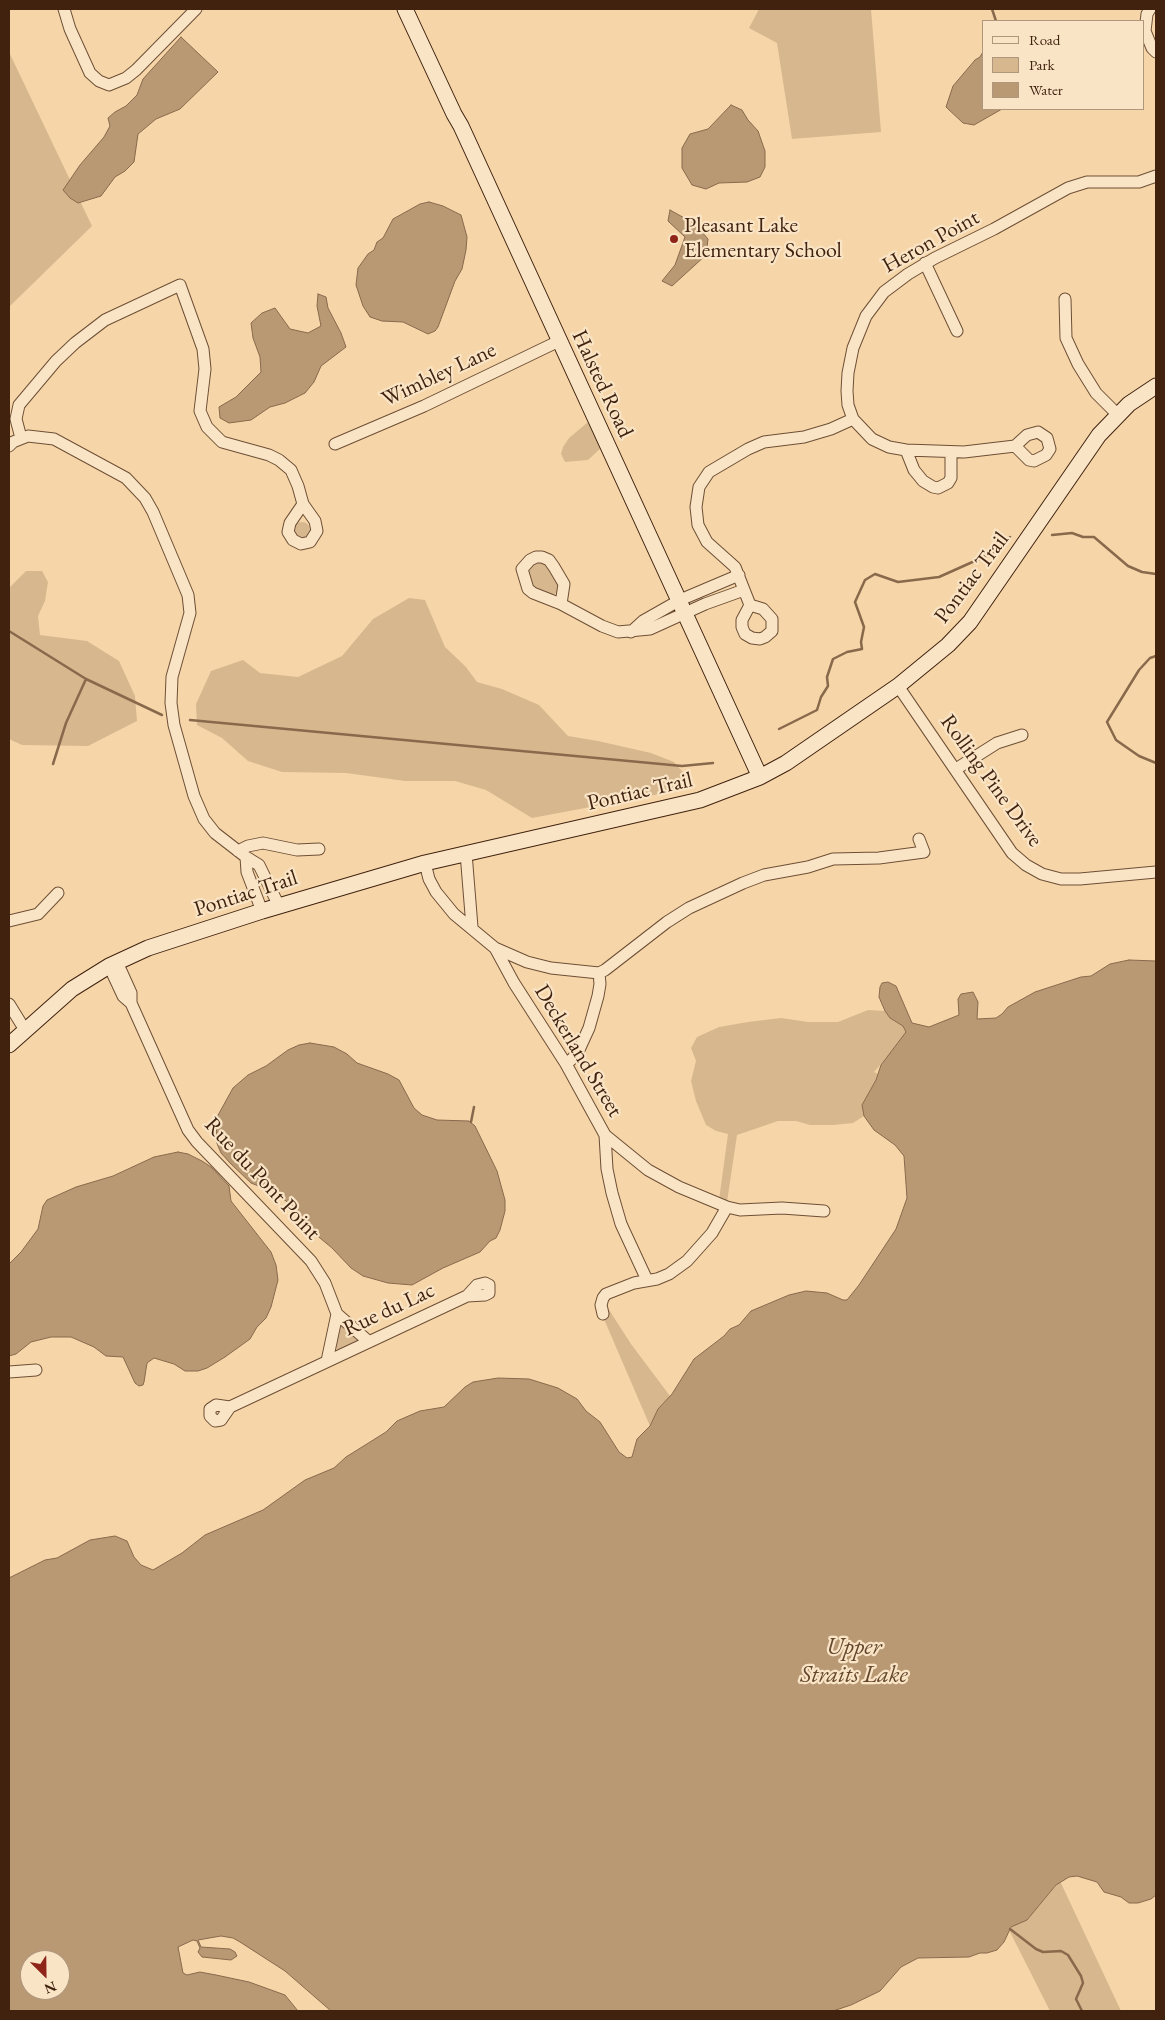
<!DOCTYPE html>
<style>
body{margin:0}
#map{position:relative;width:1165px;height:2020px;overflow:hidden;background:#f6d6a8;font-family:"EB Garamond",serif}
canvas{display:block}
.frame{position:absolute;inset:0;border:10px solid #40220f;pointer-events:none}
.legend{position:absolute;left:982px;top:20px;width:162px;height:90px;box-sizing:border-box;background:#f9e4c6;border:1px solid #af967d;margin:0;padding:6px 9px;list-style:none;font-size:15px;color:#40220f}
.legend li{display:flex;align-items:center;gap:10px;height:25px}
.legend b{width:25px;border:1px solid #af967d}
.north{position:absolute;left:20px;top:1950px;width:50px;height:50px;box-sizing:border-box;background:#f9e4c6;border:1px solid #af967d;border-radius:50%;rotate:157deg;font-size:14px;font-weight:700;line-height:20px;text-align:center;color:#40220f}
.north::after{content:'';display:block;margin:auto;width:18px;height:22px;background:#8f2418;clip-path:polygon(50% 0,100% 100%,50% 72%,0 100%)}
</style>
<div id="map">
<canvas width="1165" height="2020"></canvas>
<div class="frame"></div>
<ul class="legend">
<li><b style="height:6px;background:#f9e4c6"></b>Road</li>
<li><b style="height:14px;background:#d7b78e"></b>Park</li>
<li><b style="height:14px;background:#b89974"></b>Water</li>
</ul>
<div class="north">N</div>
</div>
<script>
const ctx = document.querySelector('canvas').getContext('2d');
ctx.lineJoin = 'round';
function fill(path, color) {
  ctx.fillStyle = color;
  ctx.fill(path, 'evenodd');
}
function shape(rows) {
  const path = new Path2D();
  for (const r of rows) {
    if (r.length === 3) {
      path.moveTo(r[0] + r[2], r[1]);
      path.arc(r[0], r[1], r[2], 0, 2 * Math.PI);
      continue;
    }
    path.moveTo(r[0], r[1]);
    for (let i = 2; i < r.length; i += 2) path.lineTo(r[i], r[i + 1]);
  }
  return path;
}
function stroke(path, color, width, dash) {
  ctx.strokeStyle = color;
  ctx.lineWidth = width;
  ctx.lineCap = dash ? 'butt' : 'round';
  ctx.setLineDash(dash || []);
  ctx.stroke(path);
}
function drawText(font, color, halo, rows, align = 'center') {
  ctx.font = font + ' "EB Garamond",serif';
  ctx.lineWidth = 4.5;
  ctx.setLineDash([]);
  ctx.textBaseline = 'middle';
  ctx.strokeStyle = halo;
  ctx.fillStyle = color;
  for (const [text, x, y, turn = 0] of rows) {
    ctx.save();
    ctx.translate(x, y);
    ctx.rotate((+turn || 0) * Math.PI / 180);
    ctx.textAlign = isNaN(turn) ? turn : align;
    if (halo) ctx.strokeText(text, 0, 0);
    ctx.fillText(text, 0, 0);
    ctx.restore();
  }
}
fill(shape([
 [759,9,871,9,881,132,792,139,777,43,749,28],
 [9,52,92,226,9,307],
 [588,422,601,448,588,460,565,462,561,454,563,447,569,438],
 [302,530,8],
 [538,562,546,565,558,582,558,591,555,594,551,595,539,590,533,586,530,580,528,569,530,565],
 [26,571,42,571,48,582,45,601,38,616,40,635,87,641,119,661,135,696,137,721,88,746,22,745,9,739,9,588],
 [409,598,425,600,445,647,466,667,477,682,502,689,539,705,568,736,598,741,651,753,674,762,689,779,681,790,532,818,486,790,455,781,405,781,346,773,282,772,248,761,222,738,197,725,196,704,211,671,243,660,260,673,298,677,342,656,373,619],
 [868,1010,885,1011,890,1018,903,1026,906,1032,894,1049,874,1072,878,1074,876,1080,862,1105,864,1116,853,1123,833,1125,810,1125,796,1121,778,1121,737,1135,727,1202,719,1200,728,1134,716,1131,706,1125,696,1101,691,1081,696,1061,691,1048,697,1037,719,1027,748,1022,781,1018,808,1022,838,1022],
 [604,1302,631,1344,670,1396,658,1409,650,1426,597,1303],
 [341,1324,358,1337,357,1341,337,1351,336,1345],
 [1060,1881,1121,2011,1050,2011,1009,1930,1015,1924,1027,1920]
]), '#d7b78e');
const water = shape([
 [181,37,218,72,180,109,156,119,138,134,134,162,125,171,115,177,101,196,78,203,70,198,63,190,80,165,104,137,110,126,108,118,115,112,126,106,137,95,143,79,181,37],
 [984,50,984,109,1002,109,974,125,963,123,946,107,953,86,975,60,980,57,984,50],
 [731,105,742,110,748,120,758,131,765,151,765,167,760,177,747,182,719,183,706,189,692,185,682,168,682,148,690,134,708,129,731,105],
 [429,202,443,206,461,215,467,237,466,250,462,269,455,281,438,327,435,331,428,334,403,322,382,321,370,317,363,306,356,285,358,268,368,254,374,250,377,242,383,238,393,219,420,204,429,202],
 [670,210,695,224,708,239,706,255,672,286,662,281,675,265,685,237,668,221,670,210],
 [318,294,326,297,328,308,341,333,346,347,321,366,314,382,305,393,285,403,270,407,251,420,229,423,220,418,219,407,236,397,261,372,260,357,253,338,251,323,262,313,275,308,290,329,308,333,321,326,317,306,318,294],
 [1129,960,1156,961,1156,1895,1151,1899,1138,1903,1129,1903,1121,1897,1104,1892,1097,1882,1077,1876,1069,1877,1056,1885,1027,1920,1011,1927,1004,1942,997,1950,987,1953,980,1953,969,1957,918,1958,901,1967,880,1991,851,2005,833,2011,331,2011,285,1971,240,1942,233,1938,221,1936,198,1940,201,1947,230,1949,235,1952,237,1956,231,1960,202,1957,198,1952,200,1948,197,1941,193,1940,178,1947,183,1973,187,1975,200,1972,216,1975,249,1982,285,1995,298,2011,9,2011,9,1578,45,1560,57,1558,90,1540,115,1536,127,1541,134,1557,141,1565,153,1570,182,1553,205,1535,263,1510,305,1480,334,1468,346,1457,386,1432,397,1421,420,1411,444,1407,465,1387,473,1382,498,1378,529,1379,558,1388,577,1399,586,1411,600,1422,619,1452,627,1458,632,1457,637,1439,650,1426,658,1409,672,1394,694,1359,724,1336,730,1329,739,1325,751,1311,789,1295,806,1291,827,1293,843,1300,847,1300,859,1285,896,1229,907,1198,904,1156,895,1145,874,1130,864,1116,862,1105,876,1080,881,1065,906,1032,903,1026,890,1018,885,1011,879,997,880,987,882,983,888,982,896,986,912,1023,929,1027,959,1015,958,999,961,994,973,992,978,1002,977,1019,996,1018,1002,1014,1008,1007,1035,992,1081,977,1091,976,1110,964,1129,960],
 [30,1960,60,1960,60,1990,30,1990,30,1960],
 [310,1043,334,1047,347,1054,357,1063,388,1074,399,1080,414,1108,422,1115,437,1120,469,1121,475,1126,497,1171,505,1200,505,1211,500,1230,496,1238,490,1241,480,1252,443,1268,412,1285,388,1283,363,1276,351,1268,332,1248,308,1228,295,1207,271,1191,251,1183,231,1164,221,1153,216,1141,217,1117,233,1088,248,1075,266,1066,288,1050,299,1045,310,1043],
 [178,1152,188,1154,202,1161,211,1167,229,1186,231,1201,271,1252,276,1265,278,1280,271,1307,266,1318,257,1327,250,1339,225,1357,207,1368,198,1371,185,1371,174,1364,154,1358,147,1363,144,1382,143,1385,139,1386,135,1383,123,1357,106,1356,94,1347,71,1337,51,1337,31,1342,16,1354,9,1356,9,1264,21,1252,38,1229,43,1206,47,1200,76,1187,113,1176,154,1157,178,1152]
]);
fill(water, '#b89974');
stroke(water, '#88694c', 1);
stroke(shape([
 [992,9,996,21],
 [1052,535,1072,533,1083,537,1094,537,1128,566,1142,572,1156,574],
 [9,631,86,679,162,715],
 [1156,656,1150,658,1139,670,1107,722,1116,740,1139,756,1156,763],
 [190,720,682,766,713,763],
 [779,729,817,710,821,697,828,686,827,677,833,659,847,652,862,649,861,642,864,627,855,602,865,580,875,574,898,582,939,577,997,551,1010,537],
 [53,764,66,723,86,679],
 [471,1122,474,1107],
 [1010,1929,1036,1949,1043,1952,1061,1951,1068,1955,1081,1976,1083,1983,1076,1999,1082,2011]
]), '#88694c', 2.5);
const street = shape([
 [64,9,70,29,90,73,99,81,109,85,126,78,136,70,196,9],
 [1150,9,1147,14,1145,31,1152,48,1156,52],
 [925,263,957,331],
 [1065,299,1066,338,1078,364,1096,393,1118,415],
 [21,438,16,419,19,405,56,361,75,343,105,320,180,285,203,349,205,369,200,411,207,427,222,442,269,455,279,460,291,470,298,486,303,504,290,523,288,532,293,540,301,544,310,542,317,531,315,521,303,504],
 [335,444,424,406,559,341],
 [9,446,13,442,28,436,54,439,126,478,145,498,153,512,188,595,190,613,172,677,171,703,174,725,194,796,204,819,215,833,246,857,259,865,279,906],
 [1015,446,1029,460,1034,461,1046,455,1050,449,1047,438,1038,432,1027,435,1015,446,964,452,906,450,889,447,872,439,853,419,848,405,847,391,848,373,853,348,866,316,884,292,908,274,935,258,994,229,1068,188,1087,182,1139,182,1156,176],
 [906,450,914,470,923,481,933,487,938,488,948,483,951,478,951,452],
 [561,604,564,584,554,567,549,560,542,557,536,557,530,560,522,569,528,589,533,593,561,604,602,626,618,632,650,629,705,604,744,590],
 [750,605,763,609,772,619,772,631,765,637,760,639,752,638,745,634,742,627,742,620,750,605,735,567,707,542,698,525,696,507,699,487,709,472,748,449,764,442,804,437,831,429,853,419],
 [631,632,643,621,680,600,739,575],
 [898,686,1012,853,1026,865,1042,874,1061,879,1080,879,1156,872],
 [956,769,997,743,1022,735],
 [238,851,248,846,263,843,297,850,319,849],
 [466,853,472,927],
 [246,857,247,872,262,911],
 [425,863,429,879,436,892,454,914,495,948,514,983,566,1064,605,1135,607,1169,612,1193,621,1224,647,1280],
 [9,921,38,914,58,893],
 [495,948,527,962,551,968,599,973,605,970,667,922,689,908,743,883,764,875,808,867,833,859,879,858,924,852,919,839],
 [109,966,123,996,131,1003,131,993,117,962],
 [131,1003,188,1130,197,1142,311,1261,325,1283,337,1314,368,1341],
 [9,1004,25,1030],
 [566,1064,572,1059,578,1052,589,1028,598,996,600,984,599,973],
 [605,1135,648,1170,679,1187,727,1207,740,1210,782,1208,824,1211],
 [603,1314,601,1305,603,1298,606,1294,634,1283,657,1279,669,1274,687,1261,712,1233,727,1207],
 [327,1361,337,1314],
 [9,1372,36,1370],
 [230,1407,221,1420,215,1421,210,1416,210,1409,216,1405,230,1407,467,1296,477,1285,485,1283,489,1285,489,1293,485,1295,467,1296]
]);
const secondary = shape([
 [405,9,454,114,461,126,760,777],
 [9,1045,72,989,109,966,148,948,262,911,425,863,700,800,760,777,786,763,898,686,948,645,970,622,1099,435,1129,404,1156,386]
]);
stroke(street, '#6e4f35', 13);
stroke(secondary, '#40220f', 17);
stroke(street, '#f9e4c6', 11);
stroke(secondary, '#f9e4c6', 15);
for (const [x, y, r, color] of [
 [674,239,5,"#8f2418"]
]) {
  const dot = new Path2D();
  dot.arc(x, y, r, 0, 2 * Math.PI);
  ctx.fillStyle = color;
  ctx.fill(dot);
  stroke(dot, '#f9e4c6', 2);
}
drawText('22px', '#40220f', '#f9e4c6', [
 ["Pleasant Lake",684,226],
 ["Elementary School",684,251]
], 'left');
drawText('22px', '#40220f', '#f9e4c6', [
 ["Heron Point",931,242,-29],
 ["Wimbley Lane",439,375,-25],
 ["Halsted Road",602,384,65],
 ["Pontiac Trail",972,578,-53],
 ["Rolling Pine Drive",991,781,54],
 ["Pontiac Trail",640,792,-13],
 ["Pontiac Trail",246,894,-18],
 ["Deckerland Street",578,1051,59],
 ["Rue du Pont Point",262,1179,47],
 ["Rue du Lac",389,1310,-25]
]);
drawText('italic 24px', '#64462d', '#f9e4c6', [
 ["Upper",854,1647],
 ["Straits Lake",854,1675]
]);
</script>
